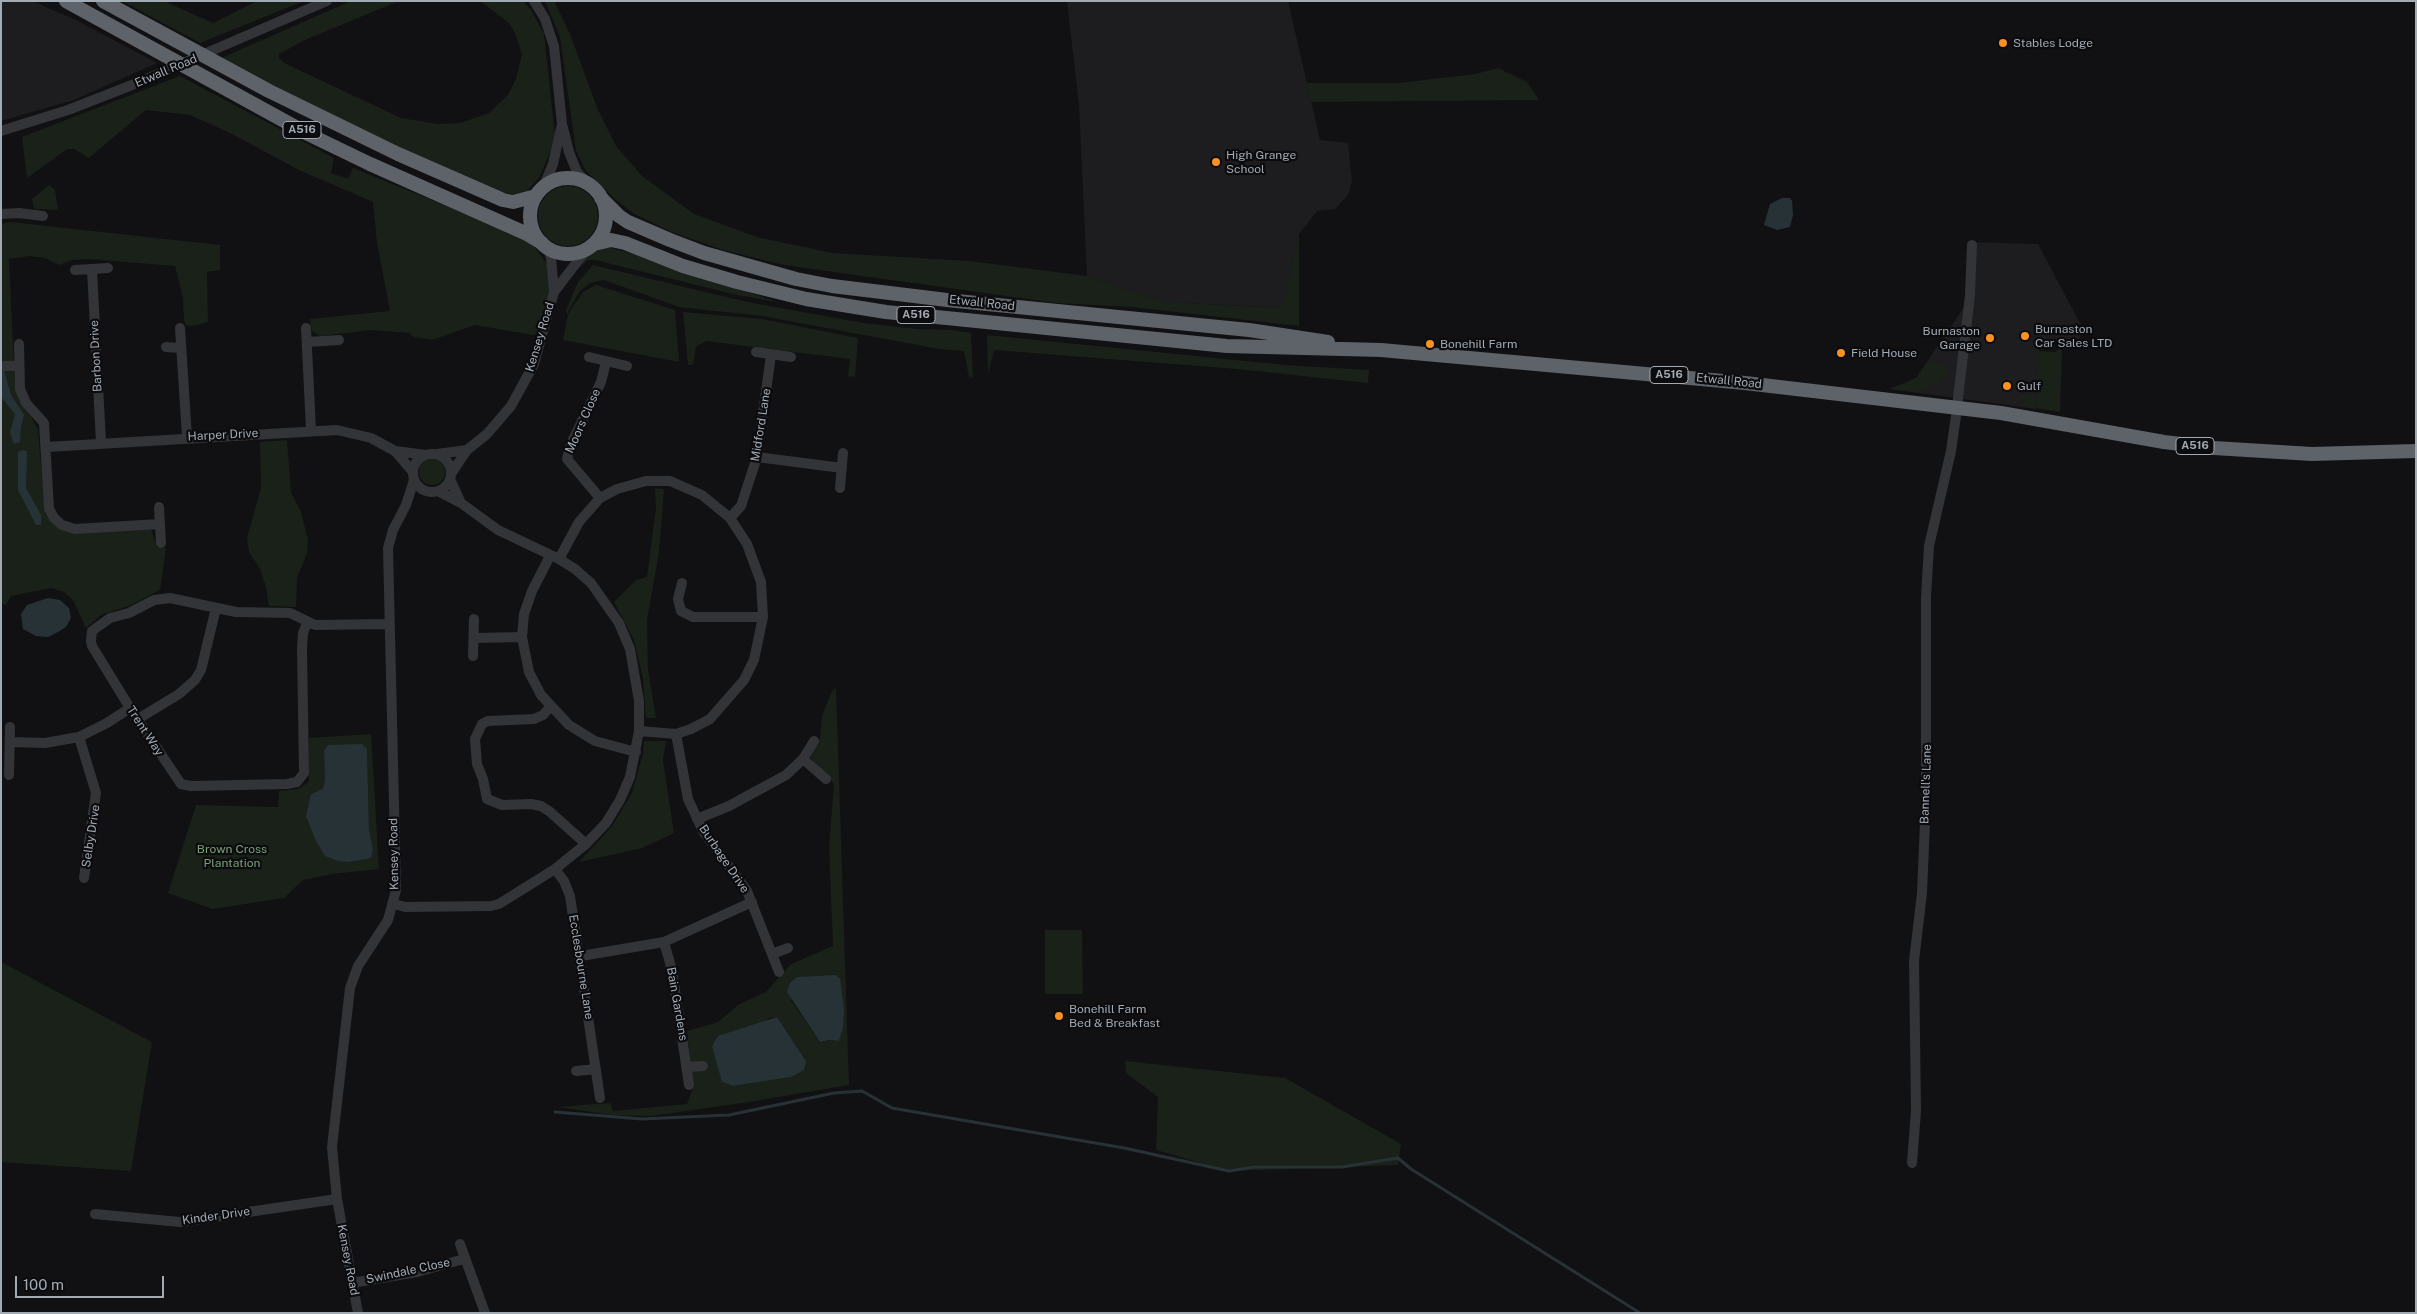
<!DOCTYPE html>
<style>
body{margin:0}
#map{position:relative;width:2417px;height:1314px;overflow:hidden;background:#111113;font-family:"Public Sans",sans-serif}
canvas{display:block}
.frame{position:absolute;inset:0;border:2px solid #a2aab4;pointer-events:none}
.scale{position:absolute;left:15px;top:1276px;width:149px;height:22px;box-sizing:border-box;border:2px solid #a2aab4;border-top:0;padding-left:6px;font-size:15px;line-height:18px;white-space:nowrap;color:#a2aab4;-webkit-text-stroke:4px #0c0c0e;paint-order:stroke}
</style>
<div id="map">
<canvas width="2417" height="1314"></canvas>
<div class="frame"></div>
<div class="scale">100 m</div>
</div>
<script>
const ctx = document.querySelector('canvas').getContext('2d');
ctx.lineJoin = 'round';
function fill(path, color) {
  ctx.fillStyle = color;
  ctx.fill(path, 'evenodd');
}
function shape(rows) {
  const path = new Path2D();
  for (const r of rows) {
    if (r.length === 3) {
      path.moveTo(r[0] + r[2], r[1]);
      path.arc(r[0], r[1], r[2], 0, 2 * Math.PI);
      continue;
    }
    path.moveTo(r[0], r[1]);
    for (let i = 2; i < r.length; i += 2) path.lineTo(r[i], r[i + 1]);
  }
  return path;
}
function stroke(path, color, width, dash) {
  ctx.strokeStyle = color;
  ctx.lineWidth = width;
  ctx.lineCap = dash ? 'butt' : 'round';
  ctx.setLineDash(dash || []);
  ctx.stroke(path);
}
function drawText(font, color, halo, rows, align = 'center') {
  ctx.font = font + ' "Public Sans",sans-serif';
  ctx.lineWidth = 4.5;
  ctx.setLineDash([]);
  ctx.textBaseline = 'middle';
  ctx.strokeStyle = halo;
  ctx.fillStyle = color;
  for (const [text, x, y, turn = 0] of rows) {
    ctx.save();
    ctx.translate(x, y);
    ctx.rotate((+turn || 0) * Math.PI / 180);
    ctx.textAlign = isNaN(turn) ? turn : align;
    if (halo) ctx.strokeText(text, 0, 0);
    ctx.fillText(text, 0, 0);
    ctx.restore();
  }
}
fill(shape([
 [1,1,32,1,76,20,157,63,74,100,1,121],
 [1067,1,1288,1,1320,140,1348,143,1352,181,1348,195,1335,209,1317,211,1299,234,1283,308,1165,302,1087,276,1079,105],
 [1969,242,2038,244,2081,325,2079,344,2039,341,2036,409,1890,389,1916,378,1964,307]
]), '#1d1d20');
fill(shape([
 [122,1,164,1,213,23,257,1,304,1,200,43],
 [351,1,399,1,307,39,279,54,279,58,284,63,401,118,438,124,460,123,489,113,508,95,516,79,522,54,515,33,509,23,480,1,523,1,531,10,544,34,555,136,551,150,539,178,527,191,513,194,497,191,409,153,219,59],
 [545,1,554,1,570,34,598,110,616,146,642,176,694,214,757,237,832,253,970,261,1087,276,1165,302,1282,308,1299,234,1299,326,1132,307,1056,303,784,265,723,250,672,232,634,214,616,200,586,171,576,151,560,37],
 [1498,68,1527,82,1539,100,1311,102,1307,83,1399,83,1475,74],
 [180,76,334,158,331,173,348,179,353,168,462,212,531,242,547,264,548,276,549,293,539,333,533,335,475,325,432,340,414,337,409,333,371,330,320,336,312,331,310,319,390,311,377,243,373,202,299,170,232,134,190,115,146,110,89,158,74,149,67,149,27,178,22,137],
 [49,185,55,190,58,210,34,209,32,199],
 [568,216,30],
 [11,222,220,245,220,270,207,272,208,322,192,326,186,325,184,320,183,298,175,266,89,259,72,260,59,265,45,258,30,256,9,259,15,386,38,430,45,514,58,528,73,532,151,529,157,547,166,548,160,590,131,605,101,615,86,628,73,600,64,592,51,588,11,596,6,605,1,603,1,224],
 [607,247,646,257,777,302,737,295,595,260,588,260,575,271,586,257,598,249],
 [593,265,747,302,864,323,917,329,952,330,971,333,973,378,969,377,964,351,939,349,762,316,679,307,604,280,590,283,580,291,567,314,566,310,578,282],
 [596,285,675,310,679,362,563,340,568,314,576,302,583,292],
 [683,312,762,319,858,338,855,377,848,376,850,359,706,341,696,347,693,365,688,365],
 [987,335,1285,365,1369,370,1368,383,1237,369,994,350,988,374],
 [2058,349,2062,350,2060,412,2023,406,2021,394,2032,395,2036,407,2038,351,2056,352],
 [1928,361,1951,367,1947,374,1935,385,1916,392,1890,389,1916,378],
 [287,440,291,492,301,512,308,540,307,553,297,578,296,607,269,606,266,587,260,569,249,552,247,538,261,488,260,442],
 [432,472,13],
 [655,488,664,489,659,552,647,620,648,669,656,718,646,718,643,679,634,640,614,602,636,580,647,577,656,508],
 [836,688,849,1085,749,1102,651,1116,612,1115,558,1107,610,1103,613,1111,687,1104,693,1088,687,1031,718,1022,738,1005,766,992,791,964,833,946,829,847,834,784,810,757,820,738,822,716,832,691],
 [790,999,843,1028,839,1041,829,1040,820,1042],
 [777,1017,806,1061,791,1077,733,1086,722,1082,769,1018],
 [371,734,379,869,332,874,303,880,284,898,212,909,168,893,196,805,278,807,279,791,298,789,309,782,309,738],
 [367,749,369,829,373,849,358,860,348,862,311,794,323,790,325,779,324,751],
 [644,741,666,741,663,760,674,833,642,848,579,862,612,826,632,793,643,753],
 [1045,930,1082,930,1083,994,1045,994],
 [1,962,152,1042,131,1171,1,1162],
 [1125,1061,1285,1078,1401,1144,1398,1165,1229,1171,1156,1150,1158,1097,1126,1073]
]), '#192119');
fill(shape([
 [1782,198,1790,198,1792,201,1793,215,1790,227,1777,230,1764,225,1770,204],
 [1,359,11,395,24,415,21,426,20,442,14,444,10,433,15,414,1,397],
 [22,450,27,451,26,488,41,515,41,525,36,525,18,490,18,452],
 [48,598,60,600,69,608,71,618,66,627,58,632,48,637,36,636,23,629,21,614,27,605],
 [362,744,367,749,369,829,373,849,371,858,349,862,338,861,325,856,316,841,306,816,311,794,323,789,325,779,324,751,328,745],
 [836,975,840,979,844,1010,843,1028,839,1041,829,1040,820,1042,787,992,790,983,797,977],
 [777,1017,806,1061,804,1070,791,1077,733,1086,722,1082,712,1046,718,1036]
]), '#273237');
stroke(shape([
 [555,1112,642,1119,729,1115,834,1093,862,1091,892,1108,1124,1148,1229,1171,1255,1167,1342,1167,1398,1158,1411,1169,1640,1313]
]), '#273237', 3);
stroke(shape([
 [534,1,545,19,554,46,562,124,569,152,577,172,588,184],
 [1,131,68,110,132,85,327,1],
 [543,188,553,164,561,128],
 [1,214,19,213,43,216],
 [75,270,108,268],
 [92,270,101,442],
 [554,292,587,249],
 [180,328,187,437],
 [306,328,311,430],
 [307,342,339,340],
 [19,344,20,389,26,403,44,423,49,509,54,518,62,525,75,529,160,524],
 [166,347,181,348],
 [756,352,791,357],
 [589,357,627,366],
 [5,366,19,366],
 [47,447,337,430,371,438,395,451,426,455],
 [395,451,413,472],
 [437,454,467,450],
 [432,473,19],
 [757,457,842,468],
 [451,474,467,450,487,434,511,406,534,364,554,292,551,258,547,247],
 [450,479,461,503],
 [840,488,843,453],
 [600,498,567,459,570,446,601,382,606,362],
 [159,507,161,543],
 [730,518,741,506,757,457,771,355],
 [550,556,532,591,524,614,522,637,529,672,541,695,569,725,595,741,636,752],
 [559,559,579,522,600,498,617,489,646,481,670,481,702,495,730,518,747,544,761,582,763,617,754,660,744,680,710,719,691,729,676,734,639,731],
 [682,583,678,599,681,611,693,617,763,617],
 [307,623,303,633,302,648,304,773,297,782,287,784,191,786,181,784,130,708,92,646,91,641,92,631,110,618,129,613,154,600,170,598,236,612,290,613,315,625,389,624],
 [474,638,522,637],
 [473,656,474,619],
 [550,707,543,715,534,719,488,721,482,724,475,739,477,764,483,779,487,799,502,805,531,804,541,806,549,811,586,844],
 [138,719,179,694,195,680,201,670,216,608],
 [676,734,688,799,703,831,747,891,779,972],
 [79,737,96,793,84,878],
 [10,742,45,743,79,737,107,723,130,708],
 [803,759,826,779],
 [9,775,10,727],
 [697,819,729,806,786,775,803,759,814,741],
 [555,869,564,881,570,896,600,1098],
 [394,904,405,907,491,906,499,904,555,869,586,844,606,823,620,800,630,777,639,731,639,701,630,649,619,623,591,583,575,569,559,559,498,530,461,503,438,491],
 [664,942,672,970,689,1085],
 [772,954,788,948],
 [581,956,664,942,752,902],
 [688,1067,703,1066],
 [576,1071,596,1069],
 [1912,1163,1916,1111,1914,961,1922,893,1926,799,1926,597,1929,546,1951,451,1956,416,1970,295,1972,245],
 [95,1214,180,1222,337,1199],
 [460,1244,485,1313],
 [352,1283,417,1272,464,1259],
 [358,1313,337,1199,332,1147,350,988,358,966,388,920,396,890,388,548,393,530,406,505,414,480]
]), '#323438', 10);
stroke(shape([
 [66,1,310,135,370,164,525,233,542,243],
 [103,1,269,91,398,154,503,200,513,202,536,196],
 [568,216,38],
 [601,198,619,216,628,222,670,240,704,253,796,279,832,286,947,300,1249,330,1328,342],
 [594,244,611,240,625,243,683,266,737,282,806,299,886,312,1227,346,1381,350,1745,383,2001,413,2164,442,2214,448,2312,454,2416,451]
]), '#5e6269', 14);
for (const [x, y, r, color] of [
 [2003,43,5,"#f99222"],
 [1216,162,5,"#f99222"],
 [2025,336,5,"#f99222"],
 [1990,338,5,"#f99222"],
 [1430,344,5,"#f99222"],
 [1841,353,5,"#f99222"],
 [2007,386,5,"#f99222"],
 [1059,1016,5,"#f99222"]
]) {
  const dot = new Path2D();
  dot.arc(x, y, r, 0, 2 * Math.PI);
  ctx.fillStyle = color;
  ctx.fill(dot);
  stroke(dot, '#0c0c0e', 2);
}
for (const [x, y, w] of [
 [302,130,38],
 [916,315,38],
 [1669,375,38],
 [2195,446,38]
]) {
  const box = new Path2D();
  box.roundRect(x - w / 2, y - 8.5, w, 17, 4);
  ctx.fillStyle = '#0c0c0e';
  ctx.fill(box);
  stroke(box, '#a2aab4', 1);
}
drawText('bold 11px', '#a2aab4', null, [
 ["A516",302,130],
 ["A516",916,315],
 ["A516",1669,375],
 ["A516",2195,446]
]);
drawText('12px', '#a2aab4', '#0c0c0e', [
 ["Stables Lodge",2013,43],
 ["High Grange",1226,155],
 ["School",1226,169],
 ["Burnaston",2035,329],
 ["Car Sales LTD",2035,343],
 ["Burnaston",1980,331,"right"],
 ["Garage",1980,345,"right"],
 ["Bonehill Farm",1440,344],
 ["Field House",1851,353],
 ["Gulf",2017,386],
 ["Bonehill Farm",1069,1009],
 ["Bed & Breakfast",1069,1023]
], 'left');
drawText('12px', '#a2aab4', '#0c0c0e', [
 ["Etwall Road",166,71,-23],
 ["Etwall Road",982,303,6],
 ["Kensey Road",540,337,-73],
 ["Barbon Drive",96,356,-93],
 ["Etwall Road",1729,381,6],
 ["Moors Close",583,421,-66],
 ["Midford Lane",761,425,-81],
 ["Harper Drive",223,435,-3],
 ["Trent Way",145,731,57],
 ["Bannell's Lane",1926,784,-88],
 ["Selby Drive",91,836,-81],
 ["Kensey Road",394,854,-91],
 ["Burbage Drive",724,859,56],
 ["Ecclesbourne Lane",581,967,81],
 ["Bain Gardens",677,1004,80],
 ["Kinder Drive",216,1216,-8],
 ["Kensey Road",348,1260,79],
 ["Swindale Close",408,1271,-12]
]);
drawText('12px', '#7ba078', '#0c0c0e', [
 ["Brown Cross",232,849],
 ["Plantation",232,863]
]);
</script>
